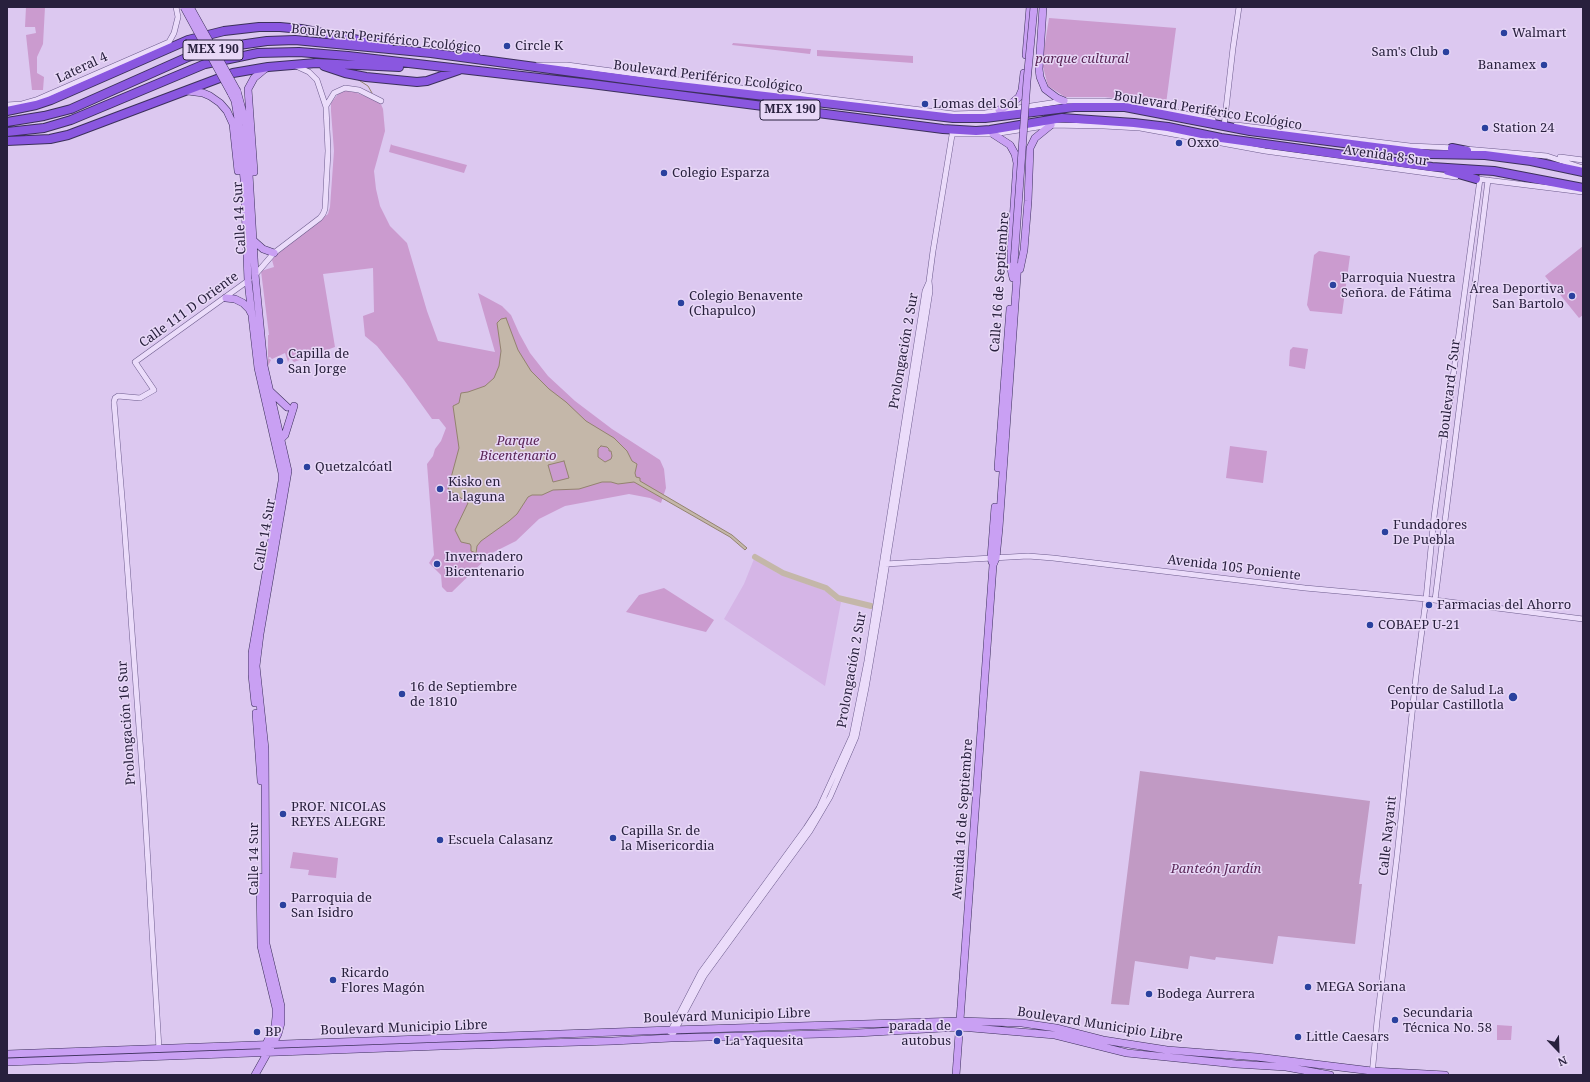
<!DOCTYPE html>
<meta charset="utf-8">
<style>
body{margin:0}
#map{position:relative;width:1590px;height:1082px;overflow:hidden;background:#dcc8f0;font-family:"Noto Serif",serif}
canvas{display:block}
.frame{position:absolute;inset:0;border:8px solid #28203d;pointer-events:none}
.north{position:absolute;left:1538px;top:1030px;width:40px;height:40px;-webkit-text-stroke:3px #e8d8f7;paint-order:stroke;rotate:157deg;font-size:11px;font-weight:700;line-height:16px;text-align:center;color:#28203d}
.north::after{content:'';display:block;margin:auto;width:14px;height:18px;background:#28203d;clip-path:polygon(50% 0,100% 100%,50% 72%,0 100%)}
</style>
<div id="map">
<canvas width="1590" height="1082"></canvas>
<div class="frame"></div>
<div class="north">N</div>
</div>
<script>
const ctx = document.querySelector('canvas').getContext('2d');
ctx.lineJoin = 'round';
function fill(path, color) {
  ctx.fillStyle = color;
  ctx.fill(path, 'evenodd');
}
function shape(rows) {
  const path = new Path2D();
  for (const r of rows) {
    path.moveTo(r[0], r[1]);
    for (let i = 2; i < r.length; i += 2) path.lineTo(r[i], r[i + 1]);
  }
  return path;
}
function stroke(path, color, width, dash) {
  ctx.strokeStyle = color;
  ctx.lineWidth = width;
  ctx.lineCap = dash ? 'butt' : 'round';
  ctx.setLineDash(dash || []);
  ctx.stroke(path);
}
function drawText(font, color, halo, rows, align = 'center') {
  ctx.font = font + ' "Noto Serif",serif';
  ctx.lineWidth = 3;
  ctx.setLineDash([]);
  ctx.textBaseline = 'middle';
  ctx.strokeStyle = halo;
  ctx.fillStyle = color;
  for (const [text, x, y, turn = 0] of rows) {
    ctx.save();
    ctx.translate(x, y);
    ctx.rotate((+turn || 0) * Math.PI / 180);
    ctx.textAlign = isNaN(turn) ? turn : align;
    if (halo) ctx.strokeText(text, 0, 0);
    ctx.fillText(text, 0, 0);
    ctx.restore();
  }
}
fill(shape([
 [754,559,779,574,826,591,835,600,841,602,825,686,724,619,744,584]
]), '#d5b5e6');
fill(shape([
 [26,7,45,7,43,44,37,57,37,73,44,77,43,90,32,90,26,35,36,33,35,27,25,27],
 [1049,18,1176,28,1166,104,1105,97,1065,97,1048,86,1042,63],
 [733,43,811,49,810,54,732,45],
 [817,50,913,56,913,63,817,56],
 [345,91,352,91,380,102,383,109,385,131,374,171,376,189,380,206,390,226,407,243,427,311,438,341,495,352,478,293,502,306,511,315,519,333,530,353,548,376,575,401,612,429,660,460,664,469,666,488,661,503,650,498,629,494,565,506,539,519,516,541,492,553,452,592,447,592,442,587,441,575,429,563,434,555,427,464,433,456,435,449,441,441,446,428,439,419,432,419,404,380,377,346,365,336,363,316,374,312,373,268,323,274,335,347,294,362,290,358,288,362,285,353,272,359,270,357,268,358,271,360,268,366,268,335,269,335,261,271,274,267,272,260,278,252,328,214,330,207,334,151,331,111,331,103,338,94],
 [391,144,392,145,467,165,464,173,389,152],
 [1583,246,1583,315,1579,318,1545,276],
 [1319,251,1350,256,1342,314,1310,311,1307,305,1314,255],
 [1293,347,1308,349,1305,369,1289,366,1290,350],
 [1230,446,1267,451,1263,483,1226,478],
 [664,588,714,620,706,632,626,612,639,595],
 [293,852,338,858,336,878,308,875,309,870,290,868],
 [1497,1025,1512,1026,1511,1040,1497,1040]
]), '#cb9bcf');
fill(shape([
 [1140,771,1370,801,1359,884,1362,884,1355,944,1278,936,1273,964,1216,957,1215,960,1190,956,1188,969,1135,961,1129,1005,1111,1004]
]), '#c19ac4');
const water = shape([
 [506,318,518,350,531,371,549,389,566,402,586,421,614,438,627,451,632,461,637,464,635,473,636,477,640,478,640,481,732,535,747,548,745,550,730,537,634,482,618,484,611,482,602,482,579,489,553,490,542,495,532,495,528,497,517,514,509,521,481,541,477,546,476,553,471,551,471,546,470,544,461,542,455,530,468,503,448,489,459,448,453,406,459,403,461,393,468,392,485,386,494,378,499,366,501,351,497,323,501,319,506,318],
 [601,446,607,447,609,449,609,451,611,451,612,456,611,459,605,462,598,457,598,449,601,446],
 [564,461,569,478,553,482,548,465,564,461]
]);
fill(water, '#c4b7a9');
stroke(water, '#93836f', 1);
stroke(shape([
 [357,79,368,86,372,93],
 [755,556,781,572,827,589,837,598,870,606]
]), '#93836f', 1);
stroke(shape([
 [755,557,783,573,826,588,838,598,871,606]
]), '#c4b7a9', 6);
const minor = shape([
 [537,65,567,65,709,84,954,114,985,113,1064,101,1105,101,1138,104,1213,120],
 [7,105,22,104,36,100,169,42,174,33,178,17,176,7],
 [326,106,334,93,345,88,359,90,381,101],
 [1236,125,1410,146,1455,148],
 [1224,126,1233,48,1239,7],
 [952,134,993,134,1051,125,1104,126,1140,128,1265,151,1456,177],
 [1465,149,1547,156,1583,168],
 [1560,157,1583,160],
 [1478,179,1583,192],
 [255,275,274,253,320,218,323,214,325,209,328,151,326,107,317,80,309,72,296,66],
 [885,564,1028,556,1053,558,1305,588,1426,599,1583,619],
 [1435,600,1488,180],
 [670,1032,701,972,806,828,819,808,852,736,867,661,925,291,929,282],
 [671,1038,704,976,810,831,830,797,856,737,866,688,880,606,930,291,929,281,933,251,953,129],
 [159,1049,144,796,124,522,114,402,115,398,118,396,140,398,154,390,135,362,249,280],
 [1372,1075,1377,1021,1397,856,1416,676,1426,599,1434,517,1480,179]
]);
const major = shape([
 [1043,7,1039,69,1040,77,1045,89,1057,98,1064,101],
 [1026,55,1030,7],
 [188,91,203,93,210,96,220,103,227,111,233,124,238,171],
 [237,91,246,124,255,274,264,366,288,471,260,634,256,666,265,749,266,944,281,1006,281,1023,278,1034,255,1075],
 [231,93,235,101,239,125,244,179,248,281,258,368,282,473,282,481,252,653,252,675,255,703],
 [999,110,1011,104,1019,97,1022,90,1024,73],
 [993,134,1010,145,1015,154,1017,163,1011,250,1011,269,1013,278],
 [254,172,248,89,254,78,266,68],
 [254,241,263,249,274,253],
 [1020,269,1024,250,1028,201,1030,148,1035,138,1051,125],
 [226,298,235,299,243,303,249,309,251,313],
 [270,391,287,407],
 [278,439,281,439,285,435,294,406],
 [998,468,1010,309],
 [992,562,991,558,995,507],
 [256,713,261,781],
 [260,877,261,946,276,1008,276,1017,275,1026,264,1048],
 [7,1054,671,1030,960,1021,1022,1023,1056,1028,1103,1040,1167,1050,1257,1057,1372,1071,1445,1075],
 [7,1062,441,1046,613,1041,671,1038,857,1033,960,1027,1055,1035,1127,1053,1236,1064,1286,1067,1330,1075],
 [956,1075,993,565,996,558,999,528,1018,262]
]);
const highway = shape([
 [462,51,476,57],
 [324,66,345,73,366,77,417,82,427,81,459,70],
 [7,111,36,105,51,100,188,40,224,31,259,27,280,27,301,29,369,42,389,44],
 [7,122,44,116,71,109,188,57,218,48,267,41,295,40,431,53,662,84,953,118,985,118,1074,107,1125,107,1250,131,1429,154,1485,155,1531,161,1583,172],
 [7,132,44,128,71,120,205,64,258,53,299,52,348,56,591,84,943,129,976,131,990,130,1062,118,1134,123,1168,127,1221,138,1432,167,1494,171,1583,188],
 [7,141,50,139,68,135,233,73,268,67,316,63,399,67],
 [1452,148,1467,151],
 [1448,171,1476,179]
]);
stroke(minor, '#6d5c8d', 6);
stroke(major, '#3c305b', 8);
stroke(highway, '#3c305b', 10);
stroke(minor, '#ebdcfa', 5);
stroke(major, '#c9a0f3', 7);
stroke(highway, '#8a57e0', 8);
const majorBridge = shape([
 [184,7,231,93],
 [190,7,237,91],
 [1014,263,1027,81,1034,7]
]);
stroke(majorBridge, '#3c305b', 8, []);
stroke(majorBridge, '#c9a0f3', 7);
for (const [x, y, r, color] of [
 [1504,33,4,"#2a419e"],
 [507,46,4,"#2a419e"],
 [1446,52,4,"#2a419e"],
 [1544,65,4,"#2a419e"],
 [925,104,4,"#2a419e"],
 [1485,128,4,"#2a419e"],
 [1179,143,4,"#2a419e"],
 [664,173,4,"#2a419e"],
 [1333,285,4,"#2a419e"],
 [1572,296,4,"#2a419e"],
 [681,303,4,"#2a419e"],
 [280,361,4,"#2a419e"],
 [307,467,4,"#2a419e"],
 [440,489,4,"#2a419e"],
 [1385,532,4,"#2a419e"],
 [437,564,4,"#2a419e"],
 [1429,605,4,"#2a419e"],
 [1370,625,4,"#2a419e"],
 [402,694,4,"#2a419e"],
 [1513,697,5,"#2a419e"],
 [283,814,4,"#2a419e"],
 [613,838,4,"#2a419e"],
 [440,840,4,"#2a419e"],
 [283,905,4,"#2a419e"],
 [333,980,4,"#2a419e"],
 [1308,987,4,"#2a419e"],
 [1149,994,4,"#2a419e"],
 [1395,1020,4,"#2a419e"],
 [257,1032,4,"#2a419e"],
 [959,1033,4,"#2a419e"],
 [1298,1037,4,"#2a419e"],
 [717,1041,4,"#2a419e"]
]) {
  const dot = new Path2D();
  dot.arc(x, y, r, 0, 2 * Math.PI);
  ctx.fillStyle = color;
  ctx.fill(dot);
  stroke(dot, '#e8d8f7', 1.5);
}
for (const [x, y, w] of [
 [213,50,60],
 [790,110,60]
]) {
  const box = new Path2D();
  box.roundRect(x - w / 2, y - 10, w, 20, 3);
  ctx.fillStyle = '#e8d8f7';
  ctx.fill(box);
  stroke(box, '#28203d', 1);
}
drawText('bold 12px', '#28203d', null, [
 ["MEX 190",213,50],
 ["MEX 190",790,110]
]);
drawText('13px', '#28203d', '#e8d8f7', [
 ["Walmart",1512,33],
 ["Circle K",515,46],
 ["Sam's Club",1438,52,"right"],
 ["Banamex",1536,65,"right"],
 ["Lomas del Sol",933,104],
 ["Station 24",1493,128],
 ["Oxxo",1187,143],
 ["Colegio Esparza",672,173],
 ["Parroquia Nuestra",1341,278],
 ["Señora. de Fátima",1341,293],
 ["Área Deportiva",1564,289,"right"],
 ["San Bartolo",1564,304,"right"],
 ["Colegio Benavente",689,296],
 ["(Chapulco)",689,311],
 ["Capilla de",288,354],
 ["San Jorge",288,369],
 ["Quetzalcóatl",315,467],
 ["Kisko en",448,482],
 ["la laguna",448,497],
 ["Fundadores",1393,525],
 ["De Puebla",1393,540],
 ["Invernadero",445,557],
 ["Bicentenario",445,572],
 ["Farmacias del Ahorro",1437,605],
 ["COBAEP U-21",1378,625],
 ["16 de Septiembre",410,687],
 ["de 1810",410,702],
 ["Centro de Salud La",1504,690,"right"],
 ["Popular Castillotla",1504,705,"right"],
 ["PROF. NICOLAS",291,807],
 ["REYES ALEGRE",291,822],
 ["Capilla Sr. de",621,831],
 ["la Misericordia",621,846],
 ["Escuela Calasanz",448,840],
 ["Parroquia de",291,898],
 ["San Isidro",291,913],
 ["Ricardo",341,973],
 ["Flores Magón",341,988],
 ["MEGA Soriana",1316,987],
 ["Bodega Aurrera",1157,994],
 ["Secundaria",1403,1013],
 ["Técnica No. 58",1403,1028],
 ["parada de",951,1026,"right"],
 ["autobus",951,1041,"right"],
 ["BP",265,1032],
 ["Little Caesars",1306,1037],
 ["La Yaquesita",725,1041]
], 'left');
drawText('13px', '#28203d', '#e8d8f7', [
 ["Boulevard Periférico Ecológico",386,39,6],
 ["Lateral 4",82,68,-25],
 ["Boulevard Periférico Ecológico",708,77,7],
 ["Boulevard Periférico Ecológico",1208,111,9],
 ["Avenida 8 Sur",1386,156,8],
 ["Calle 14 Sur",240,218,-93],
 ["Calle 16 de Septiembre",1000,282,-86],
 ["Calle 111 D Oriente",189,310,-36],
 ["Prolongación 2 Sur",904,351,-80],
 ["Boulevard 7 Sur",1450,389,-83],
 ["Calle 14 Sur",265,535,-80],
 ["Avenida 105 Poniente",1234,568,7],
 ["Prolongación 2 Sur",852,670,-80],
 ["Prolongación 16 Sur",127,723,-94],
 ["Avenida 16 de Septiembre",963,819,-86],
 ["Calle Nayarit",1388,836,-84],
 ["Calle 14 Sur",254,859,-90],
 ["Boulevard Municipio Libre",727,1016,-2],
 ["Boulevard Municipio Libre",1100,1025,9],
 ["Boulevard Municipio Libre",404,1028,-2]
]);
drawText('italic 13px', '#5a2657', '#e8d8f7', [
 ["parque cultural",1082,59],
 ["Parque",518,441],
 ["Bicentenario",518,456],
 ["Panteón Jardín",1216,869]
]);
</script>
